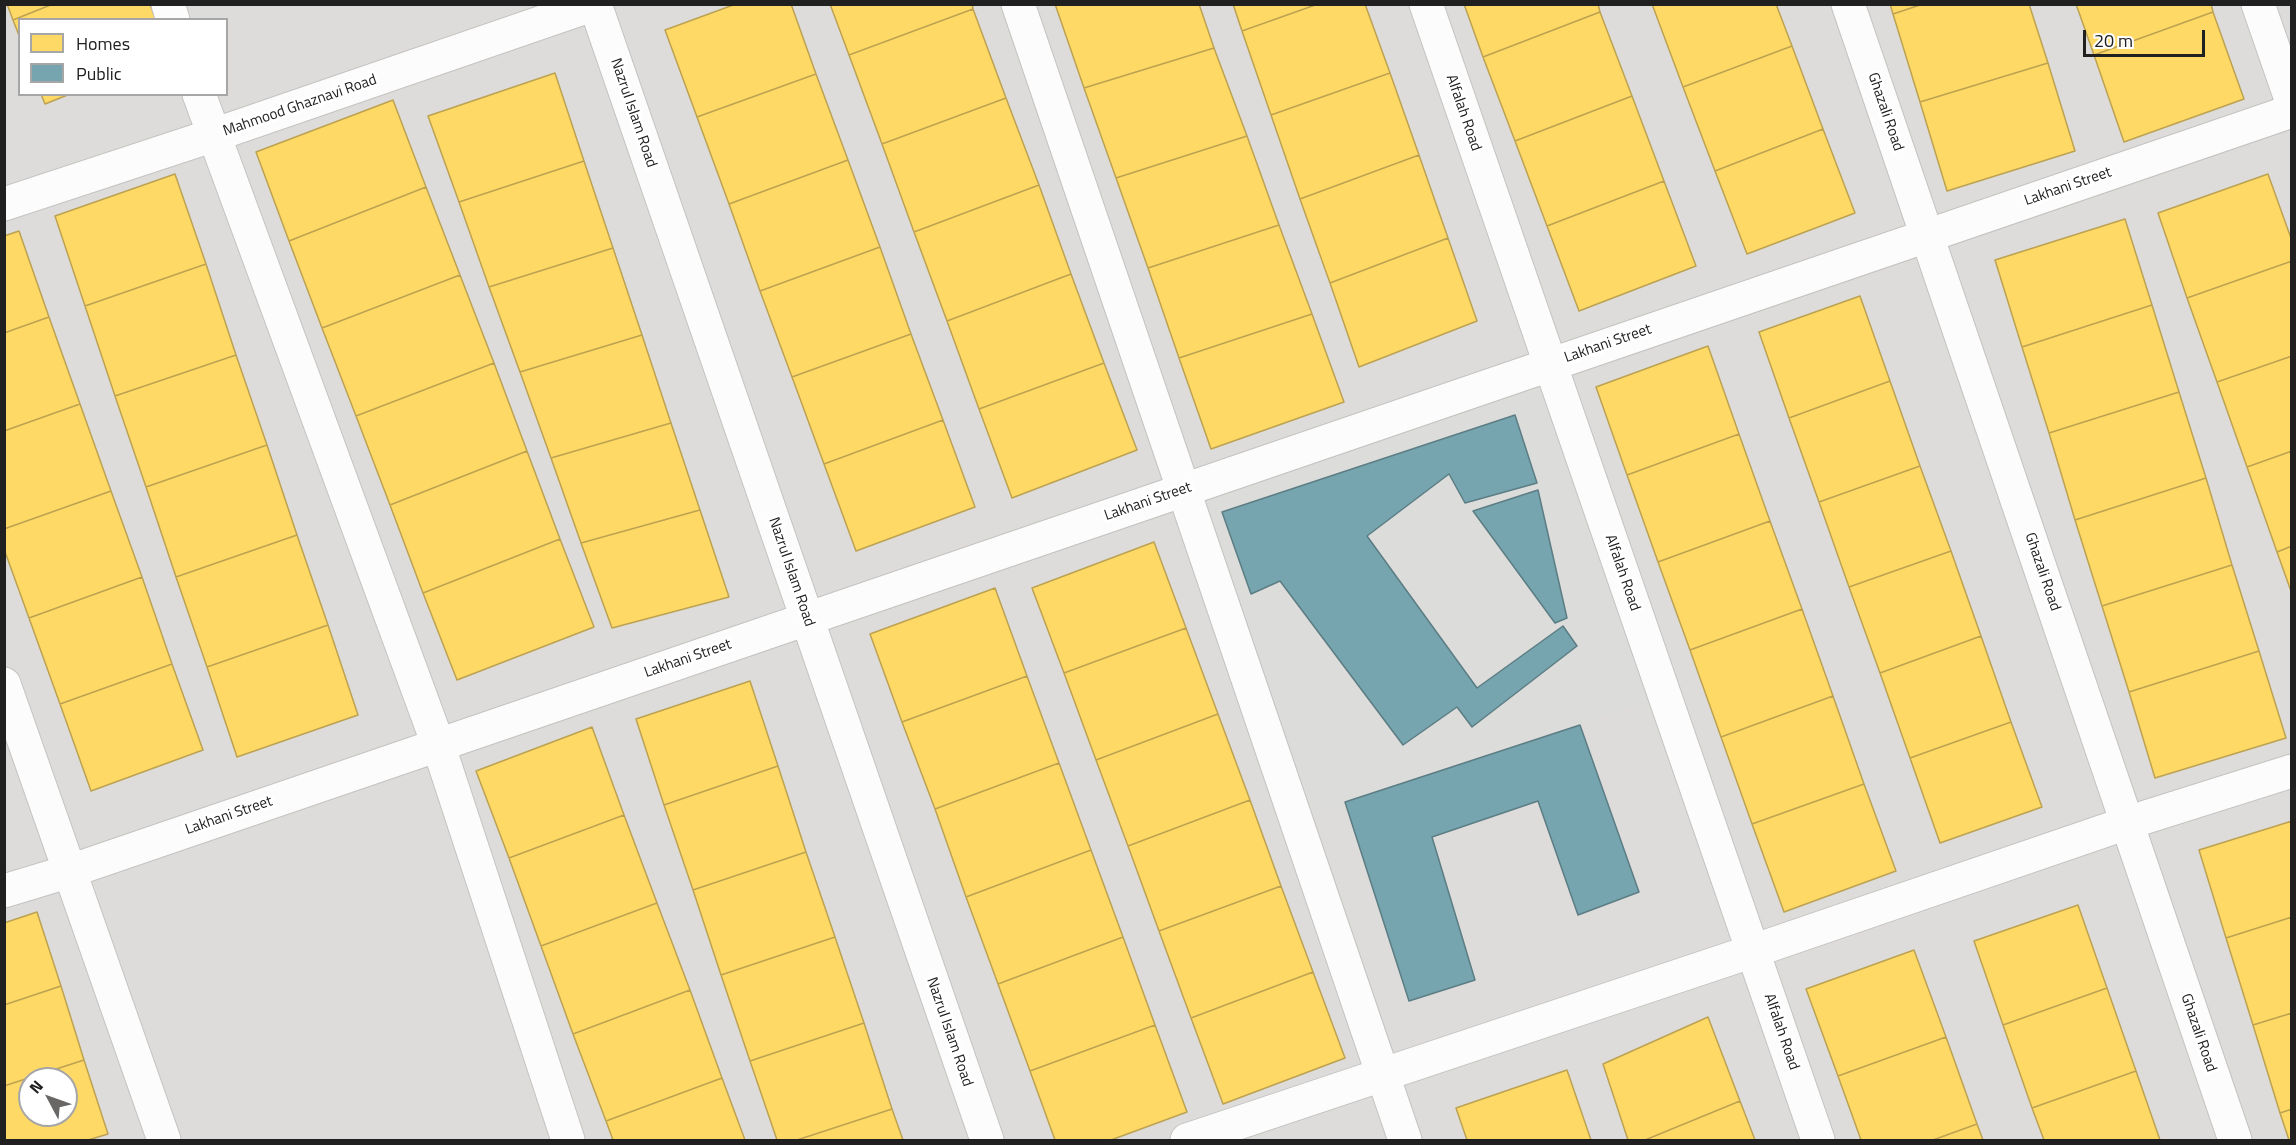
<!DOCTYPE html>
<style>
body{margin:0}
#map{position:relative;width:2296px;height:1145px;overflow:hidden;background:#eeece9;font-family:"Titillium Web",sans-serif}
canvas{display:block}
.frame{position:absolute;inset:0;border:6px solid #202020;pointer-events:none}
.legend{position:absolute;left:18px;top:18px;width:210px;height:78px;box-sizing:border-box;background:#fff;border:2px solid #a6a6a6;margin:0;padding:8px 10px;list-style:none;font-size:18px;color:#202020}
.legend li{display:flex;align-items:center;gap:12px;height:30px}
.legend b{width:30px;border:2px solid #a6a6a6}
.north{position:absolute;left:18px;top:1067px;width:60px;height:60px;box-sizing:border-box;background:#fff;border:2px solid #a6a6a6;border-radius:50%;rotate:311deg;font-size:16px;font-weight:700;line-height:24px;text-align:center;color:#202020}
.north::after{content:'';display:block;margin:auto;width:21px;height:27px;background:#686766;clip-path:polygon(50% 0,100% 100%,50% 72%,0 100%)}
.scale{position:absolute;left:2083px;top:30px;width:122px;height:27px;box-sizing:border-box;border:3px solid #202020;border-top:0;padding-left:8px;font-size:18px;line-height:21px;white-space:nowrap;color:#202020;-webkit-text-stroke:4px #fff;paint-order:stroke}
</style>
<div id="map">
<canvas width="2296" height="1145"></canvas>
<div class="frame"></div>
<ul class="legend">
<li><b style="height:16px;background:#ffd966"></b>Homes</li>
<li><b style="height:16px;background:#76a5af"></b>Public</li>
</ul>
<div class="north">N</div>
<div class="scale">20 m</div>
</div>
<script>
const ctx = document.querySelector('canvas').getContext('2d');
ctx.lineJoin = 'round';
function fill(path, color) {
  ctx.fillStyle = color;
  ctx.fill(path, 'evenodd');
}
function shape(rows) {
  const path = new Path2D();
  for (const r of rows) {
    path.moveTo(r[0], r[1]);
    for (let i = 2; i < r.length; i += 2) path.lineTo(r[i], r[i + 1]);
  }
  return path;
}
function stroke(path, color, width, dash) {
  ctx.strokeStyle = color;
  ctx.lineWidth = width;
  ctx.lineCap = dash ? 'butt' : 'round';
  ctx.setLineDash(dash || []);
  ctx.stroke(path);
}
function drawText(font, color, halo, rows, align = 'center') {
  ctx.font = font + ' "Titillium Web",sans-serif';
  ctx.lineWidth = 6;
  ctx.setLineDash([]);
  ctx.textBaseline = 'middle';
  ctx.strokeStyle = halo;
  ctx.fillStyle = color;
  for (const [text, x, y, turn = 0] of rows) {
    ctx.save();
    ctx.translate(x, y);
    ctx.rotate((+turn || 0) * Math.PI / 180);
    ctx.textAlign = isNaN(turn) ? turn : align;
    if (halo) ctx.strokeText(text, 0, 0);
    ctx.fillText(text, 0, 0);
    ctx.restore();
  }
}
fill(shape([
 [5,5,2291,5,2291,1140,5,1140],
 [20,20,226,20,226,94,20,94],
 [30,1079,66,1079,66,1115,30,1115]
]), '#dddcda');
fill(shape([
 [1550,364,1664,696,1296,820,1184,490]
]), '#dcdcda');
const homes = shape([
 [7,4,53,4,13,20,7,4],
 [53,4,150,4,156,20,20,20,20,38,13,20,53,4],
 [736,4,791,4,816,74,697,117,665,30,736,4],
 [830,4,972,4,973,9,849,55,830,4],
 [1055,4,1199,4,1214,48,1084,88,1055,4],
 [1233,4,1318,4,1242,31,1233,4],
 [1318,4,1365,4,1390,73,1271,115,1242,31,1318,4],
 [1464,4,1598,4,1600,12,1483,57,1464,4],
 [1652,4,1776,4,1792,46,1683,87,1652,4],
 [1890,4,1923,4,1893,14,1890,4],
 [1923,4,2029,4,2048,63,1920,102,1893,14,1923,4],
 [2076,4,2211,4,2213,12,2094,55,2076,4],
 [973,9,1006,98,882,144,849,55,973,9],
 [1600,12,1632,96,1515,141,1483,57,1600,12],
 [2213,12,2244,99,2124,142,2094,55,2213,12],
 [1792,46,1823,129,1715,171,1683,87,1792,46],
 [1214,48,1247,136,1116,178,1084,88,1214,48],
 [2048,63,2075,151,1947,191,1920,102,2048,63],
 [555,73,584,161,459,202,428,116,555,73],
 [1390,73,1419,155,1300,199,1271,115,1390,73],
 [816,74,848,160,729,204,697,117,816,74],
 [41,94,70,94,45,104,41,94],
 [1632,96,1664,181,1547,226,1515,141,1632,96],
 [1006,98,1039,185,914,232,882,144,1006,98],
 [393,100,426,187,289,241,256,152,393,100],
 [1823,129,1855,213,1747,254,1715,171,1823,129],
 [1247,136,1279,225,1148,268,1116,178,1247,136],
 [1419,155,1448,238,1330,283,1300,199,1419,155],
 [848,160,880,247,760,291,729,204,848,160],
 [584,161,613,248,489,287,459,202,584,161],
 [175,174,206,264,85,306,55,216,175,174],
 [2268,174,2292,241,2292,261,2187,298,2158,213,2268,174],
 [1664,181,1696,266,1579,311,1547,226,1664,181],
 [1039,185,1071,274,947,321,914,232,1039,185],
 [426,187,460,275,322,328,289,241,426,187],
 [2125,219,2152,305,2022,347,1995,260,2125,219],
 [1279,225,1312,314,1179,358,1148,268,1279,225],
 [19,231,49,317,4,333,4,236,19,231],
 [1448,238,1477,321,1359,367,1330,283,1448,238],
 [880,247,911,334,792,377,760,291,880,247],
 [613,248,642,335,520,372,489,287,613,248],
 [2292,261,2292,356,2217,382,2187,298,2292,261],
 [206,264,236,355,115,396,85,306,206,264],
 [1071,274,1104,363,979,409,947,321,1071,274],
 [460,275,494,363,356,416,322,328,460,275],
 [1860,296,1890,381,1789,418,1759,332,1860,296],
 [2152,305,2179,392,2049,433,2022,347,2152,305],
 [1312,314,1344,402,1211,449,1179,358,1312,314],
 [49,317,80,404,4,431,4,333,49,317],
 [911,334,943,420,824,464,792,377,911,334],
 [642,335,671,423,551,458,520,372,642,335],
 [1708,346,1739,434,1627,475,1596,387,1708,346],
 [236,355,267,445,146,487,115,396,236,355],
 [2292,356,2292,451,2247,467,2217,382,2292,356],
 [494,363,527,451,390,505,356,416,494,363],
 [1104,363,1137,450,1012,498,979,409,1104,363],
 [1890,381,1920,466,1819,502,1789,418,1890,381],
 [2179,392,2206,478,2075,520,2049,433,2179,392],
 [80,404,111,491,4,529,4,431,80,404],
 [943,420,975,507,856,551,824,464,943,420],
 [671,423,700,510,581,543,551,458,671,423],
 [1739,434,1770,521,1658,562,1627,475,1739,434],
 [267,445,297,535,176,577,146,487,267,445],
 [527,451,560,539,423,593,390,505,527,451],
 [2292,451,2292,546,2277,552,2247,467,2292,451],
 [1920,466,1951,551,1849,587,1819,502,1920,466],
 [2206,478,2232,565,2102,606,2075,520,2206,478],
 [111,491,142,577,29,618,4,549,4,529,111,491],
 [700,510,729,597,612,628,581,543,700,510],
 [1770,521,1802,609,1690,650,1658,562,1770,521],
 [297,535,328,625,207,667,176,577,297,535],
 [560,539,594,627,457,680,423,593,560,539],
 [1154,542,1186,628,1064,673,1032,588,1154,542],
 [2292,546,2292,594,2277,552,2292,546],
 [1951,551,1981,636,1880,673,1849,587,1951,551],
 [2232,565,2259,651,2129,692,2102,606,2232,565],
 [142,577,172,664,60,704,29,618,142,577],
 [995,588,1027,676,902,722,870,634,995,588],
 [1802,609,1833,696,1721,737,1690,650,1802,609],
 [328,625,358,715,237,757,207,667,328,625],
 [1186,628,1218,714,1096,760,1064,673,1186,628],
 [1981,636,2011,722,1910,758,1880,673,1981,636],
 [2259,651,2286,738,2155,778,2129,692,2259,651],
 [172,664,203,750,91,791,60,704,172,664],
 [1027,676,1059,763,935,809,902,722,1027,676],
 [750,681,778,766,664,805,636,719,750,681],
 [1833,696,1864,784,1752,824,1721,737,1833,696],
 [1218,714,1250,800,1128,846,1096,760,1218,714],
 [2011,722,2042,807,1940,843,1910,758,2011,722],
 [592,727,624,815,509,858,476,771,592,727],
 [1059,763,1091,850,966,897,935,809,1059,763],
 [778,766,806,852,693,890,664,805,778,766],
 [1864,784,1896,871,1784,912,1752,824,1864,784],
 [1250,800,1281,886,1159,931,1128,846,1250,800],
 [624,815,657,903,541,946,509,858,624,815],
 [2292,821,2292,917,2226,938,2199,850,2292,821],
 [1091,850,1123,937,998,984,966,897,1091,850],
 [806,852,835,937,721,975,693,890,806,852],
 [1281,886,1313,972,1191,1018,1159,931,1281,886],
 [657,903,690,990,573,1034,541,946,657,903],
 [2078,905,2107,988,2003,1025,1974,941,2078,905],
 [37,912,61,986,4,1005,4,923,37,912],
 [2292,917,2292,1013,2253,1025,2226,938,2292,917],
 [835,937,864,1023,750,1061,721,975,835,937],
 [1123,937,1155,1025,1030,1071,998,984,1123,937],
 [1914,950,1946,1037,1838,1076,1806,989,1914,950],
 [1313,972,1345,1058,1223,1104,1191,1018,1313,972],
 [61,986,84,1060,4,1086,4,1005,61,986],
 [2107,988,2136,1071,2032,1108,2003,1025,2107,988],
 [690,990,722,1078,606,1121,573,1034,690,990],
 [2292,1013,2292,1109,2280,1113,2253,1025,2292,1013],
 [1708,1017,1740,1101,1645,1140,1628,1140,1603,1064,1708,1017],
 [864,1023,892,1109,797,1140,777,1140,750,1061,864,1023],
 [1155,1025,1187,1112,1111,1140,1055,1140,1030,1071,1155,1025],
 [1946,1037,1977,1124,1933,1140,1861,1140,1838,1076,1946,1037],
 [84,1060,108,1134,88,1140,4,1140,4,1086,84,1060],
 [30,1079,66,1079,66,1115,30,1115,30,1079],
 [1567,1070,1591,1140,1467,1140,1456,1108,1567,1070],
 [2136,1071,2160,1140,2044,1140,2032,1108,2136,1071],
 [722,1078,745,1140,613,1140,606,1121,722,1078],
 [1740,1101,1755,1140,1645,1140,1740,1101],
 [892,1109,903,1140,797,1140,892,1109],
 [2292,1109,2292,1140,2289,1140,2280,1113,2292,1109],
 [1977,1124,1983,1140,1933,1140,1977,1124]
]);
fill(homes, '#ffd966');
stroke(homes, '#bca251', 1.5);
const public = shape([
 [1515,415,1537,483,1465,503,1449,474,1367,536,1477,688,1563,626,1577,646,1472,727,1457,707,1403,745,1280,581,1251,594,1222,512,1515,415],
 [1538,490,1567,618,1555,623,1473,511,1538,490],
 [1580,725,1639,892,1578,915,1538,801,1432,837,1475,980,1409,1001,1345,802,1580,725]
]);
fill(public, '#76a5af');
stroke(public, '#5c7d84', 1.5);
const minor = shape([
 [168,4,173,20],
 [595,4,987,1140],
 [1018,4,1405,1140],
 [1426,4,1818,1140],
 [1848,4,2235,1140],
 [2258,4,2292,102],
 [199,94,438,744,568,1140],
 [4,684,164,1140],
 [4,891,70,871,2292,111],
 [1187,1140,1753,951,2127,823,2292,771]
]);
const tertiary = shape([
 [4,204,214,135,595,4]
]);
stroke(minor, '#c4c3c1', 35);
stroke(tertiary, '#c4c3c1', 35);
stroke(minor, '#fcfcfc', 33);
stroke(tertiary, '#fcfcfc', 33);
drawText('15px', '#202020', '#fff', [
 ["Mahmood Ghaznavi Road",300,106,-19],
 ["Ghazali Road",1885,112,71],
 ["Nazrul Islam Road",633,113,71],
 ["Alfalah Road",1463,113,71],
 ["Lakhani Street",2068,187,-19],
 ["Lakhani Street",1608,344,-19],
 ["Lakhani Street",1148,502,-19],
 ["Nazrul Islam Road",791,572,71],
 ["Ghazali Road",2042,572,71],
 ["Alfalah Road",1622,573,71],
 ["Lakhani Street",688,659,-19],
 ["Lakhani Street",229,816,-19],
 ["Nazrul Islam Road",949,1032,71],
 ["Alfalah Road",1781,1032,71],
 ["Ghazali Road",2198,1033,71]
]);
</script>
